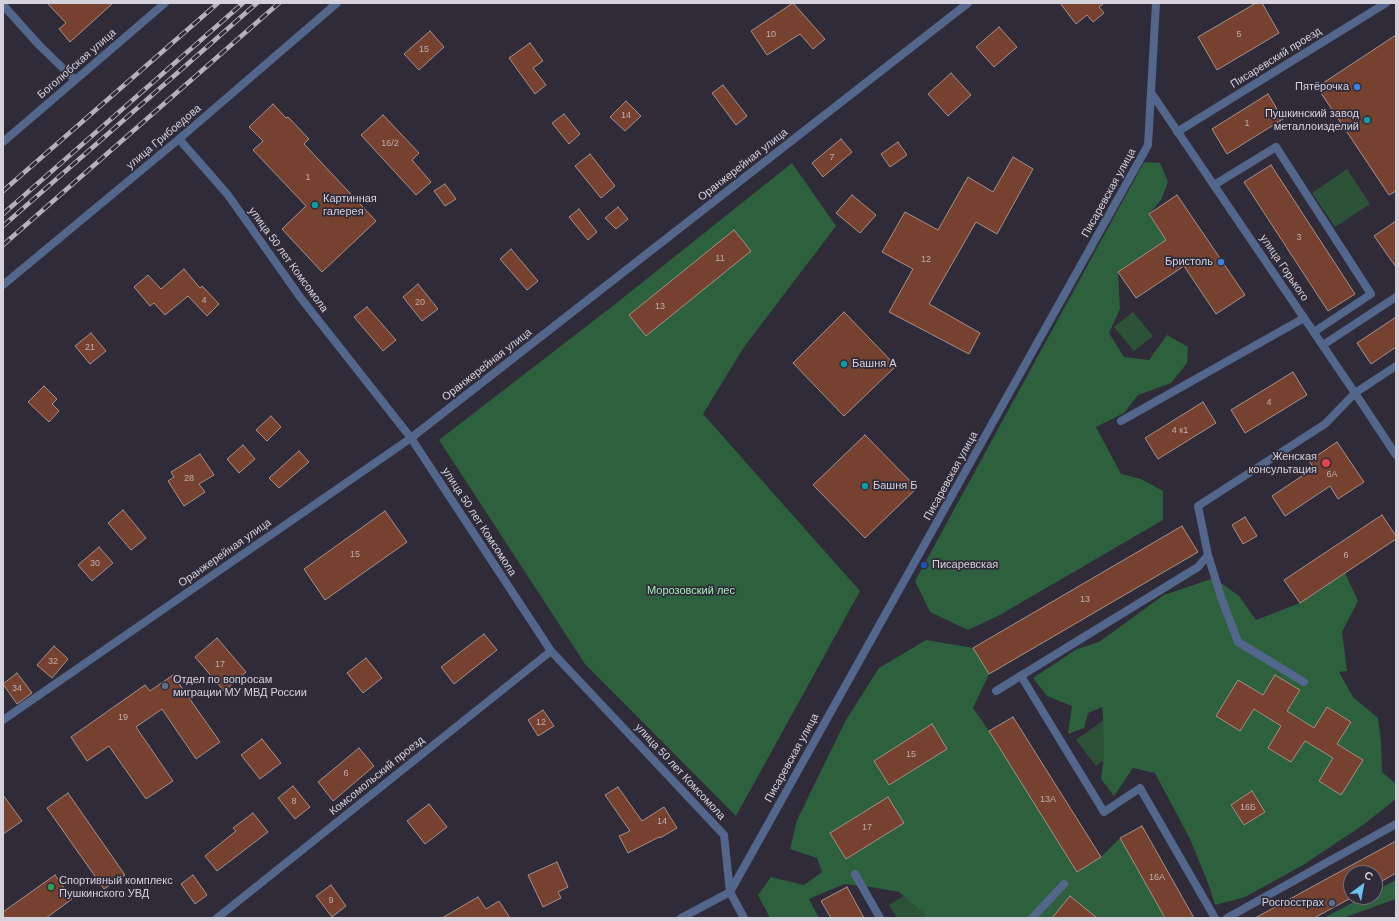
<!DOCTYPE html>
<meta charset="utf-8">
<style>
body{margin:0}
#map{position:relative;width:1399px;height:921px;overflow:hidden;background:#302b39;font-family:Helvetica,sans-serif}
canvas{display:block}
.frame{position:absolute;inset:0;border:4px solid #d6d2dc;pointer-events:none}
.north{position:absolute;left:1343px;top:865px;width:40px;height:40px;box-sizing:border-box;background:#302b39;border:1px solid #726e7a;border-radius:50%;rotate:32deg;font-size:11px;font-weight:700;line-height:16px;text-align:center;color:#d6d2dc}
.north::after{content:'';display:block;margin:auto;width:14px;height:18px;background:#6dc2f3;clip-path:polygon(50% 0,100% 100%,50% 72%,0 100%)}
</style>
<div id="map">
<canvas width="1399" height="921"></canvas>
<div class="frame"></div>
<div class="north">С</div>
</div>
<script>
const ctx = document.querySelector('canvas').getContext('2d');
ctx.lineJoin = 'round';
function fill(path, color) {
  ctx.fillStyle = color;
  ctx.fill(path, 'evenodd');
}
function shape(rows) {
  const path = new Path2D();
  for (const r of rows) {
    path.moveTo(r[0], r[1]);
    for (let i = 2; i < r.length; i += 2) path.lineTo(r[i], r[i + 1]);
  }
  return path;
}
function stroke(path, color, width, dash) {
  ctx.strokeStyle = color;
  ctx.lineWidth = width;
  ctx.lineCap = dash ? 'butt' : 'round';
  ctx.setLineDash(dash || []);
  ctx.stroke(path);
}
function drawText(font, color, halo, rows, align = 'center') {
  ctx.font = font + ' Helvetica,sans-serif';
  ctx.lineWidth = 3.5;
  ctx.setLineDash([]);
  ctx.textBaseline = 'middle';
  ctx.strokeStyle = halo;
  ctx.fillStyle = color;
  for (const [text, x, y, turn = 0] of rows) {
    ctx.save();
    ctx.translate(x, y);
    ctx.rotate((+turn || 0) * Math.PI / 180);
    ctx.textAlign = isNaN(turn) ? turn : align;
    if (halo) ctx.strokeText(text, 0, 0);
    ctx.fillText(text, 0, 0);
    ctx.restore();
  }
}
fill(shape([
 [1347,169,1370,204,1335,227,1312,193],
 [1133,312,1153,336,1134,351,1114,327],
 [1108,717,1128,743,1096,766,1076,740],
 [931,879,955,918,897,918,889,905]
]), '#2c5337');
fill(shape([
 [1144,162,1160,163,1168,182,1161,200,1149,214,1166,240,1118,272,1120,309,1109,333,1124,357,1149,360,1167,335,1188,347,1187,363,1171,383,1138,395,1124,413,1096,427,1121,474,1141,479,1163,491,1163,520,998,616,968,630,930,612,915,581],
 [792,163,836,226,744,347,703,414,860,591,736,816,585,664,439,440,614,305],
 [1345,573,1358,601,1342,632,1347,671,1339,672,1353,697,1378,718,1381,742,1382,772,1396,784,1396,799,1363,825,1303,865,1245,897,1215,905,1208,883,1190,839,1155,773,1133,768,1114,796,1101,779,1104,755,1103,715,1102,707,1088,713,1084,728,1068,734,1072,706,1047,696,1033,678,1077,649,1099,642,1164,595,1214,578,1239,596,1256,620,1300,603],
 [926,640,973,648,989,674,973,708,989,731,1077,872,1101,857,1120,838,1165,918,927,918,923,912,899,892,871,887,844,884,809,899,819,918,770,918,758,895,771,877,804,885,822,872,817,858,790,849,797,820,846,720,879,668],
 [1396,880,1396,899,1343,918,1324,918,1363,897,1375,897,1375,891]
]), '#2d603d');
const building = shape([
 [47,3,113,3,70,42,59,29,66,23,47,3],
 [793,3,825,39,813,49,800,34,767,55,751,31,793,3],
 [1060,3,1104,3,1099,7,1104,13,1093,22,1087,15,1076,24,1060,3],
 [1256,3,1262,3,1279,33,1217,70,1198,37,1256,3],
 [999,27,1017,47,994,67,976,47,999,27],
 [430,31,444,47,419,70,404,54,430,31],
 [1396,35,1396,191,1389,195,1317,87,1396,35],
 [530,43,543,61,533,68,546,85,535,94,509,58,530,43],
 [951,73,971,95,948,116,928,94,951,73],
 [723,85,747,116,736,125,712,93,723,85],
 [1268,94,1283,119,1227,154,1212,129,1268,94],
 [626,101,641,116,625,131,610,117,626,101],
 [273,104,286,118,288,117,309,139,304,144,376,221,322,272,282,229,306,206,253,150,263,141,249,127,273,104],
 [564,114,580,134,569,144,552,123,564,114],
 [383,115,419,153,412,160,431,182,416,195,361,135,383,115],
 [841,139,852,152,823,177,812,163,841,139],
 [898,142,907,155,890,167,881,154,898,142],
 [590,154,615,186,601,198,575,166,590,154],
 [1013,157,1033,169,997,234,976,222,929,304,980,333,969,354,889,312,913,269,882,252,905,212,938,230,968,177,993,192,1013,157],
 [1271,165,1355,294,1328,311,1244,182,1271,165],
 [445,184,456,199,445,206,434,191,445,184],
 [852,195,876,215,860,233,836,213,852,195],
 [1177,195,1245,295,1216,314,1184,266,1136,298,1118,272,1166,240,1149,214,1177,195],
 [618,207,628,219,616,229,605,218,618,207],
 [579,209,597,232,588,240,569,217,579,209],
 [1396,221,1396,267,1374,236,1396,221],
 [734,230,751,251,646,336,629,315,734,230],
 [511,249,538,281,527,290,500,259,511,249],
 [184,269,200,288,202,286,219,304,207,316,188,296,165,315,154,303,150,306,134,287,148,275,161,289,184,269],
 [418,284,438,309,422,321,403,297,418,284],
 [367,307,396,340,383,351,354,317,367,307],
 [844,312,896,366,844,416,793,363,844,312],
 [1396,317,1396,347,1371,364,1357,343,1396,317],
 [91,333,106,351,90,364,75,346,91,333],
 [1293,372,1307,395,1245,433,1231,410,1293,372],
 [44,386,57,399,52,404,59,411,49,422,28,402,44,386],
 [1203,402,1216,423,1158,459,1145,438,1203,402],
 [271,416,281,427,267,441,256,430,271,416],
 [865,435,917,488,865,538,813,485,865,435],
 [1337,442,1364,482,1338,499,1330,486,1285,516,1272,496,1314,468,1309,461,1337,442],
 [243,445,255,459,239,473,227,459,243,445],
 [299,451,309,462,279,488,269,478,299,451],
 [200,454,214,475,199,484,205,492,184,506,168,481,174,477,171,472,200,454],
 [123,510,146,538,131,550,108,523,123,510],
 [385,511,407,542,325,600,304,569,385,511],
 [1382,515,1396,536,1396,539,1300,603,1284,580,1382,515],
 [1245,517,1257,536,1243,544,1232,525,1245,517],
 [1182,526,1198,552,989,674,973,648,1182,526],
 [99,547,113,563,92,581,78,565,99,547],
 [484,634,497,650,454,684,441,667,484,634],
 [217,638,246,672,224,691,195,657,217,638],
 [54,646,68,659,52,678,37,665,54,646],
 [366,658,382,678,363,693,347,673,366,658],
 [17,673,32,693,17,704,3,684,17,673],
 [173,675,220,742,196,759,162,709,136,727,173,781,146,799,109,746,87,761,71,737,145,685,150,691,173,675],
 [1275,675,1300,690,1287,711,1314,728,1327,707,1351,722,1337,744,1363,760,1341,795,1319,781,1333,758,1305,741,1291,762,1268,748,1281,726,1254,709,1240,731,1216,716,1238,680,1263,695,1275,675],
 [543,710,554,726,538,736,528,720,543,710],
 [1013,717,1101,857,1077,872,989,731,1013,717],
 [932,724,947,749,889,785,874,761,932,724],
 [262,739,281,763,260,779,241,755,262,739],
 [359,748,374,766,333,801,318,782,359,748],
 [293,786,310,807,295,819,278,798,293,786],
 [618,787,642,821,664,807,677,828,660,838,659,837,628,853,619,836,630,831,605,795,618,787],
 [1252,791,1265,812,1244,825,1231,805,1252,791],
 [68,793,125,875,104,889,47,808,68,793],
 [3,795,22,821,3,834,3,795],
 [888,797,904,823,846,859,830,833,888,797],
 [429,804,447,827,425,844,407,821,429,804],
 [253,813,268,832,217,871,205,856,236,831,233,828,253,813],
 [1142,826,1194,918,1165,918,1120,838,1142,826],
 [1396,841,1396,873,1375,885,1375,873,1351,873,1351,898,1314,918,1255,918,1396,841],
 [557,862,568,887,558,892,561,898,543,907,528,875,557,862],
 [55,875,72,899,46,918,3,918,3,912,55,875],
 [193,875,207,895,195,904,181,884,193,875],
 [331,885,346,906,332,917,316,896,331,885],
 [847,887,864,918,831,918,821,901,847,887],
 [1070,896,1097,918,1052,918,1070,896],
 [478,897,486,909,499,901,510,918,442,918,478,897]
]);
fill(building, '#77412f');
stroke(building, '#a6928b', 1);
stroke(shape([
 [3,5,39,45,75,80],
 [1214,185,1276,147,1371,294,1314,332],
 [1323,345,1396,297],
 [1121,421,1304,318],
 [1208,555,1221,597,1238,642,1304,682],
 [1021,676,1104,812,1140,788,1215,918],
 [996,691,1198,567,1208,555,1198,506,1325,424,1355,393],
 [855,874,880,918],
 [1032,918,1064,884],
 [1227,918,1396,824]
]), '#53678c', 8);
stroke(shape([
 [1152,94,1355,393,1396,455],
 [1177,132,1386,3],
 [179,139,228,195,300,297,411,438,551,651,724,835,730,892,681,918],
 [1355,393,1396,366],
 [3,720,411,438,968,3],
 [217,918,551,651]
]), '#53678c', 8);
stroke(shape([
 [3,142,165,3],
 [3,285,179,139,337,3],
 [744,918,730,892,1148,145,1156,3]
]), '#53678c', 8);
const rail = shape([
 [3,191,218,3],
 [3,214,243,3],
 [3,226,257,3],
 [3,245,279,3]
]);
stroke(rail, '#b5b1bb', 4.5);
stroke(rail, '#302b39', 3, [9]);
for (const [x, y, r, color] of [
 [1357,87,4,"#3f7fe0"],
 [1367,120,4,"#0f9aa8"],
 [315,205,4,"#0f9aa8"],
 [1221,262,4,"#3f7fe0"],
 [844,364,4,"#0f9aa8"],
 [1326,463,5,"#e0444e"],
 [865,486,4,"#0f9aa8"],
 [924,565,4,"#1a4fb4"],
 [165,686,4,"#5c6f8a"],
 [51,887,4,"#2e9e5b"],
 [1332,903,4,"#5c6f8a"]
]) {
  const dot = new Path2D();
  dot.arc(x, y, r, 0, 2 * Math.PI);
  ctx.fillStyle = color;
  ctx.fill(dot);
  stroke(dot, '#302b39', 1.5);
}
drawText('9px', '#beaeb1', null, [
 ["10",771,35],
 ["5",1239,35],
 ["15",424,50],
 ["14",626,116],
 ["1",1247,124],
 ["16/2",390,144],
 ["7",832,158],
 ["1",308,178],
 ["3",1299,238],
 ["11",720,259],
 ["12",926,260],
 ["4",204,301],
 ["20",420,303],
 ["13",660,307],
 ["21",90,348],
 ["4",1269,403],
 ["4 к1",1180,431],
 ["6А",1332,475],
 ["28",189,479],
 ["15",355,555],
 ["6",1346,556],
 ["30",95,564],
 ["13",1085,600],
 ["32",53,662],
 ["17",220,665],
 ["34",17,689],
 ["19",123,718],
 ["12",541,723],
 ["15",911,755],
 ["6",346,774],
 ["13А",1048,800],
 ["8",294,802],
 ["16Б",1248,808],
 ["14",662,822],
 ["17",867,828],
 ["16А",1157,878],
 ["9",331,901]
]);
drawText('11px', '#d6d2dc', '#302b39', [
 ["Писаревский проезд",1276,58,-32],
 ["Боголюбская улица",77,64,-41],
 ["улица Грибоедова",164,137,-40],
 ["Оранжерейная улица",743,165,-38],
 ["Писаревская улица",1109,193,-61],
 ["улица 50 лет Комсомола",288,260,54],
 ["улица Горького",1284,268,56],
 ["Оранжерейная улица",487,365,-38],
 ["Писаревская улица",951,476,-61],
 ["улица 50 лет Комсомола",479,522,57],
 ["Оранжерейная улица",225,553,-35],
 ["Писаревская улица",792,758,-61],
 ["улица 50 лет Комсомола",680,772,47],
 ["Комсомольский проезд",377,776,-39]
]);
drawText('11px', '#d6d2dc', '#302b39', [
 ["Пятёрочка",1349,87,"right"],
 ["Пушкинский завод",1359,114,"right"],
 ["металлоизделий",1359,127,"right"],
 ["Картинная",323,199],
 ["галерея",323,212],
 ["Бристоль",1213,262,"right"],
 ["Башня А",852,364],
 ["Женская",1317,457,"right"],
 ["консультация",1317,470,"right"],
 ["Башня Б",873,486],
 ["Писаревская",932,565],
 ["Отдел по вопросам",173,680],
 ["миграции МУ МВД России",173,693],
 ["Спортивный комплекс",59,881],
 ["Пушкинского УВД",59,894],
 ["Росгосстрах",1324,903,"right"]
], 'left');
drawText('11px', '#a1efb6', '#302b39', [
 ["Морозовский лес",691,591]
]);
</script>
